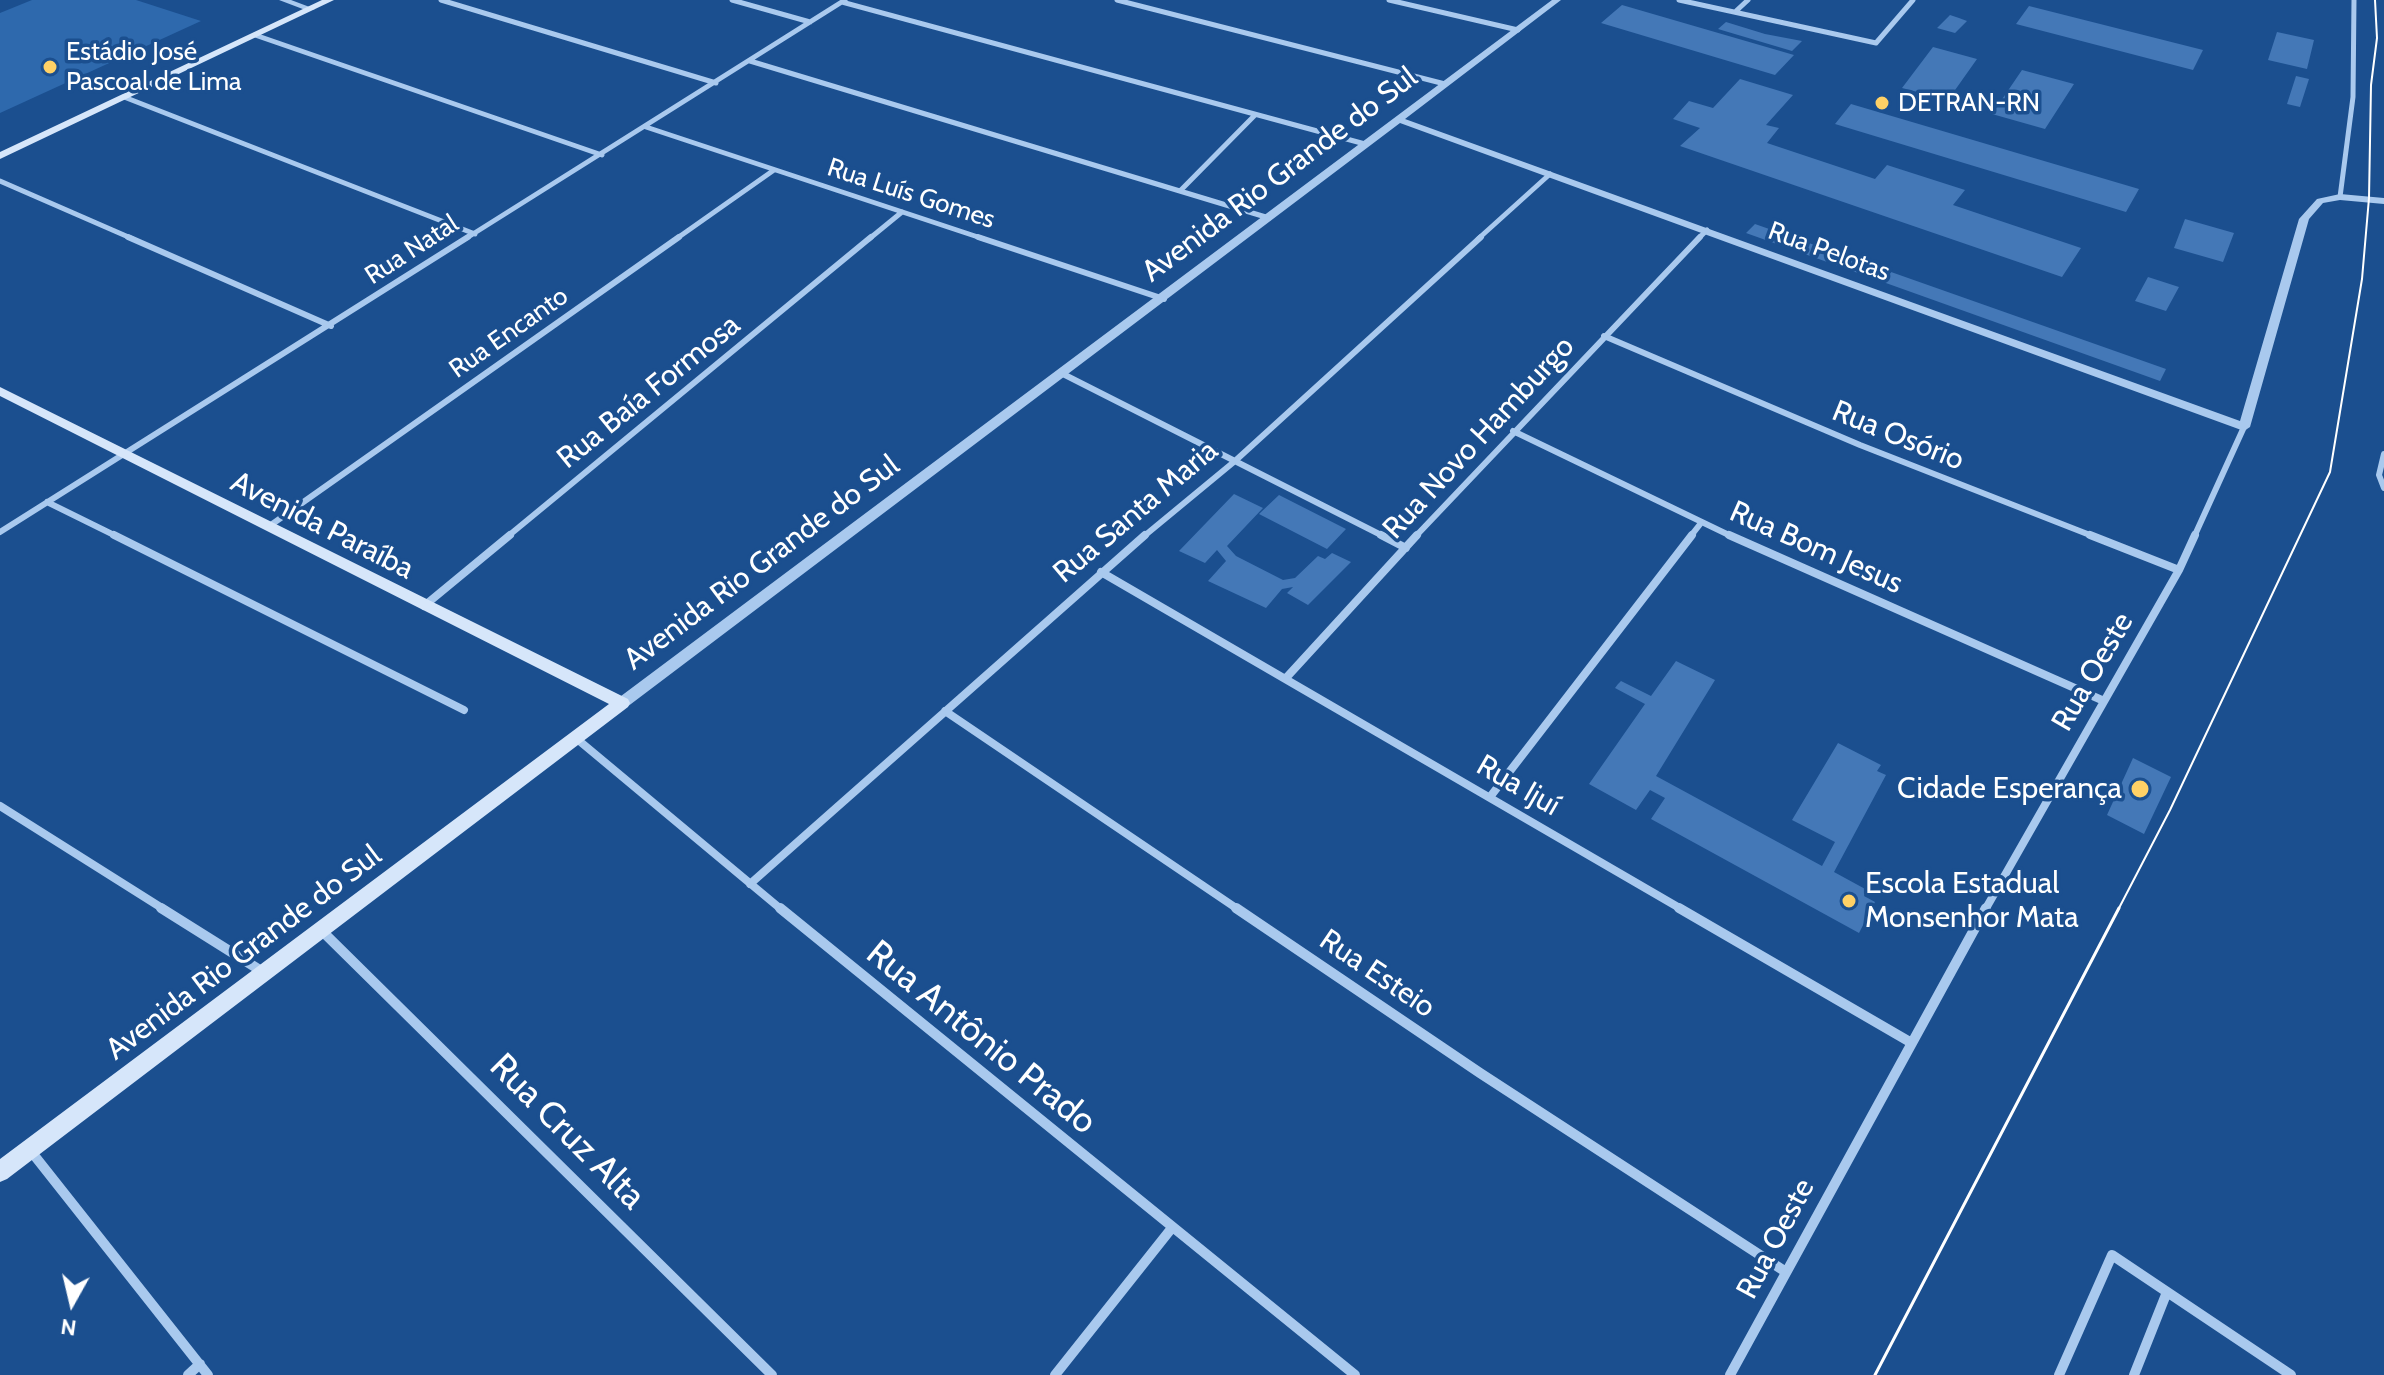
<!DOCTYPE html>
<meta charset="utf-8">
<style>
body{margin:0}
#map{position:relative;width:2384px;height:1375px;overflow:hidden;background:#1b4f8f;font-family:Cabin,sans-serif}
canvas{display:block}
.north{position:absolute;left:32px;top:1263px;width:80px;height:80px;-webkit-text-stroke:6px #1b4f8f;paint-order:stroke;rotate:188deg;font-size:22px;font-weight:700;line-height:32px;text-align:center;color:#fff}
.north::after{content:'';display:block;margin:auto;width:28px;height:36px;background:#fff;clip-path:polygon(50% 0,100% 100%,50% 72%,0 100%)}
</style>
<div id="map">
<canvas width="2384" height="1375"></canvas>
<div class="north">N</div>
</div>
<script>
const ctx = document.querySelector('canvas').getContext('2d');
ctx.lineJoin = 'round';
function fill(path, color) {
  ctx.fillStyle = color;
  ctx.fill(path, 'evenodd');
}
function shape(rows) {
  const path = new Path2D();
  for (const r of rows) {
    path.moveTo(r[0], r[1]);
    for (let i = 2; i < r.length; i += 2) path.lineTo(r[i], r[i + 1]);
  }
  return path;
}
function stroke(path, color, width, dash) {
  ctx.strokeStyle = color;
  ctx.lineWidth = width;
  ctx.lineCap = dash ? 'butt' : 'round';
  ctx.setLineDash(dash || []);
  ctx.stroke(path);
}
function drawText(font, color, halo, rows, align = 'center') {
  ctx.font = font + ' Cabin,sans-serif';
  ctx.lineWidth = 7;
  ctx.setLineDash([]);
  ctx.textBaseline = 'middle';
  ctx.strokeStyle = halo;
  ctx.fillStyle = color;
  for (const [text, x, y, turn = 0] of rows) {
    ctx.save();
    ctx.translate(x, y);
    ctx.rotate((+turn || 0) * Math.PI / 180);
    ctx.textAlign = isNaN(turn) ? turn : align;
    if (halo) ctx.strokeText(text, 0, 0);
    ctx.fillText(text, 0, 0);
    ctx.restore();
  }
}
fill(shape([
 [32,0,136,0,201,21,0,113,0,13]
]), '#2e69ad');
fill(shape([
 [1622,5,1794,55,1775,75,1601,23],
 [2029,6,2203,50,2193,70,2016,24],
 [1950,15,1959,18,1967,21,1955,33,1937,28],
 [1726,22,1765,34,1802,41,1792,51,1718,29],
 [2277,32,2314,40,2307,69,2268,60],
 [1933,47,1977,59,1948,100,1902,88],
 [2022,70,2074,84,2045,129,1992,114],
 [2296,76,2309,79,2300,107,2287,104],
 [1740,79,1793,95,1766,125,1779,128,1767,143,1875,179,1887,165,1965,190,1953,205,2081,248,2062,277,1680,146,1700,128,1673,119,1689,101,1713,108],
 [1851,104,2139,189,2126,212,1835,124],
 [2185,219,2234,233,2223,262,2174,248],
 [1755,224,2166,369,2160,381,1746,233],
 [2148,277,2179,287,2166,311,2135,301],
 [1234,494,1263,508,1227,546,1236,556,1283,580,1295,578,1318,556,1325,559,1332,553,1351,562,1308,605,1287,593,1293,587,1282,589,1266,608,1208,581,1226,561,1217,550,1205,563,1179,551],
 [1279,495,1346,529,1327,549,1259,514],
 [1676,661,1715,680,1656,776,1822,866,1835,842,1792,820,1838,743,1881,765,1877,771,1886,775,1834,872,1867,890,1864,896,1875,902,1859,933,1651,819,1665,798,1650,790,1636,810,1589,784,1645,704,1615,688,1618,684,1621,681,1651,696],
 [2133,758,2171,777,2144,834,2107,815]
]), '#4478b7');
stroke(shape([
 [441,0,716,83],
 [732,0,810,22],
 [1117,0,1445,84],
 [1389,0,1518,30],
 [1679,0,1876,43,1913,0],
 [842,2,1365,144],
 [1735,12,1748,0],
 [255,35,602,155],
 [750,61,1269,218],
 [124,97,475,234],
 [646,127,984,239],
 [0,181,133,239],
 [1180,191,1255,115],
 [2340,197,2353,97,2354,0],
 [465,239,845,0],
 [676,239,774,170],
 [869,239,902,212],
 [1478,239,1550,174],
 [1698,239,1707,230]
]), '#a9c9ee', 5);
stroke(shape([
 [128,237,331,326],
 [978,237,1164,299],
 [1604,336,1860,445,2095,537],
 [1063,374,1385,537],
 [1513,431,1733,537],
 [2384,454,2379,475,2384,488],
 [47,502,118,537],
 [268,527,679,237],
 [0,532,468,237],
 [507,537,871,237],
 [1143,537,1235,461,1481,237],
 [1415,537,1700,237],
 [1690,537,1701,523],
 [2194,537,2244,427]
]), '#a9c9ee', 6);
stroke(shape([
 [114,535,464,710],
 [1381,535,1406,548],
 [1729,535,2104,701],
 [2090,535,2179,570],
 [1101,572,1683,910],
 [424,606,510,535],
 [1286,678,1417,535],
 [945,711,1239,910],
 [577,739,782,910],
 [1490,797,1692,535],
 [0,806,165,910],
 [750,884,1145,535],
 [1985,910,2179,570,2195,535]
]), '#a9c9ee', 8);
stroke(shape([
 [161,908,263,972],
 [780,908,1355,1375],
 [1236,908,1480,1073,1786,1272],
 [1679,908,1910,1042],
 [321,930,772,1375],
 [30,1150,208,1375],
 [188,1375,200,1364],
 [1055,1375,1171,1229],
 [1730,1375,1986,908],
 [2059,1375,2112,1255,2291,1375],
 [2134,1375,2167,1292]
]), '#a9c9ee', 10);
fill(shape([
 [279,0,291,0,315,9,308,11,279,0],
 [1552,0,1561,0,1405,119,2240,421,2299,219,2317,199,2340,194,2384,198,2384,204,2340,200,2323,203,2309,219,2250,427,2244,431,1400,123,627,707,617,707,615,703,617,699,1552,0]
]), '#a9c9ee');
fill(shape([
 [322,0,334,0,0,159,0,152,322,0],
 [0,387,628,699,630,703,628,707,7,1179,0,1182,0,1159,609,704,0,396,0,387]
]), '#d6e6fa');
stroke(shape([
 [2118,910,2170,810,2330,472,2362,279,2369,198,2371,85,2377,38,2375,0]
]), '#fff', 2);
stroke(shape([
 [1875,1375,2119,908]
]), '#fff', 3);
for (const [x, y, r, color] of [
 [50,67,8,"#ffd166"],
 [1882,103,8,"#ffd166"],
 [2140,789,10,"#ffd166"],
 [1849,901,8,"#ffd166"]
]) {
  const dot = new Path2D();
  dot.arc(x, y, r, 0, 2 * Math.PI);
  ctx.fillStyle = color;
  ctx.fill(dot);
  stroke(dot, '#1b4f8f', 3);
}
drawText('26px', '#fff', '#1b4f8f', [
 ["Estádio José",66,52],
 ["Pascoal de Lima",66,82],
 ["DETRAN-RN",1898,103]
], 'left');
drawText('26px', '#fff', '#1b4f8f', [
 ["Rua Luís Gomes",911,194,18],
 ["Rua Natal",412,250,-33],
 ["Rua Pelotas",1829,252,20],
 ["Rua Encanto",509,333,-35]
]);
drawText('30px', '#fff', '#1b4f8f', [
 ["Avenida Rio Grande do Sul",1280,175,-37],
 ["Rua Baía Formosa",649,392,-39],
 ["Rua Osório",1898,436,22],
 ["Rua Novo Hamburgo",1479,438,-47],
 ["Rua Santa Maria",1136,512,-40],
 ["Avenida Paraíba",322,526,27],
 ["Rua Bom Jesus",1816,548,24],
 ["Avenida Rio Grande do Sul",762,563,-37],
 ["Rua Oeste",2093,672,-60],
 ["Rua Ijuí",1518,786,30],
 ["Avenida Rio Grande do Sul",244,953,-37],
 ["Rua Esteio",1377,974,34],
 ["Rua Oeste",1776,1239,-62]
]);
drawText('30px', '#fff', '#1b4f8f', [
 ["Cidade Esperança",2122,789],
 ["Escola Estadual",1865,884,"left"],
 ["Monsenhor Mata",1865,918,"left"]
], 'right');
drawText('36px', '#fff', '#1b4f8f', [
 ["Rua Antônio Prado",981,1038,39],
 ["Rua Cruz Alta",567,1132,45]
]);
</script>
